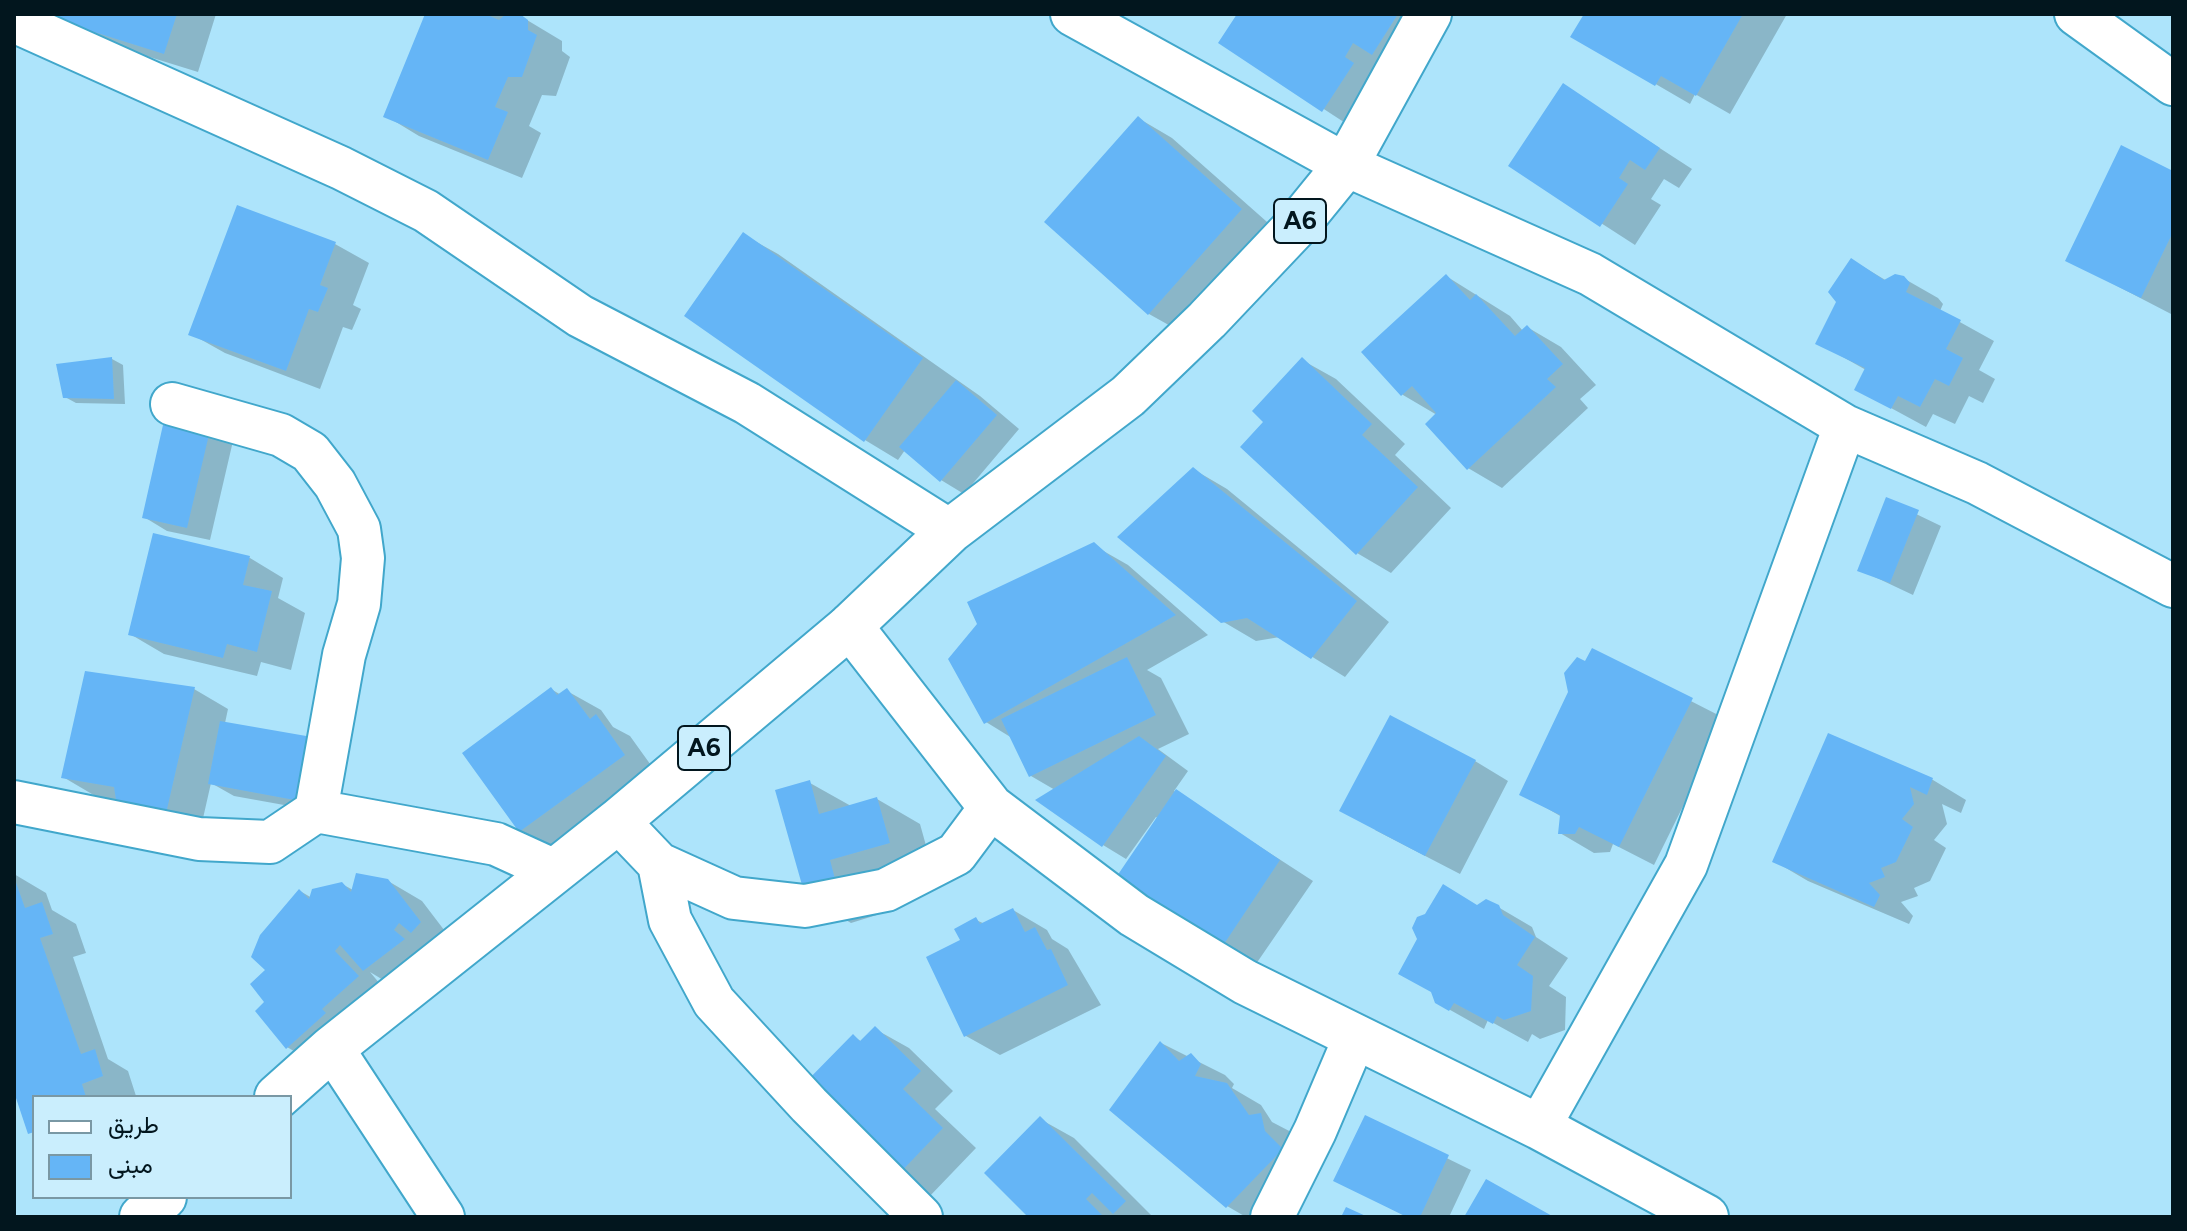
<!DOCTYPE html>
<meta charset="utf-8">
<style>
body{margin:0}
#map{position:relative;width:2187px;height:1231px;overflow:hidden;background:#ade4fb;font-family:Figtree,Vazirmatn,sans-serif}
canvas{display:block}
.frame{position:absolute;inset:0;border:16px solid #02161e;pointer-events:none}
.legend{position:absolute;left:32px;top:1095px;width:260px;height:104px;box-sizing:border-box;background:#caeefd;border:2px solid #7a98a4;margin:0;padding:10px 14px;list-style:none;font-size:24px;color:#02161e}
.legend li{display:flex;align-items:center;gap:16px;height:40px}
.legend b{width:40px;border:2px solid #7a98a4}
</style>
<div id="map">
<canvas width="2187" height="1231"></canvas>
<div class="frame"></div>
<ul class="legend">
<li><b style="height:10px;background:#fff"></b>طريق</li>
<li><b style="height:22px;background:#65b5f6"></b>مبنى</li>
</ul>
</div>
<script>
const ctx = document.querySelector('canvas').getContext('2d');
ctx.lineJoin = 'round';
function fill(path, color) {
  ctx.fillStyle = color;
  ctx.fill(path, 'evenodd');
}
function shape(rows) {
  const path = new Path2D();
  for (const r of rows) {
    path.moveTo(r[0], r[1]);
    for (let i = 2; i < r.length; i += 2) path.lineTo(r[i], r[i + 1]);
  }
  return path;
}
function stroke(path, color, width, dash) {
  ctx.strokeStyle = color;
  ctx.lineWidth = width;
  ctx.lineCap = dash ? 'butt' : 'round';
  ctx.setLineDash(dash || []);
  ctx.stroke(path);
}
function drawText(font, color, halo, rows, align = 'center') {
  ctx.font = font + ' Figtree,sans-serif';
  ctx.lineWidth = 6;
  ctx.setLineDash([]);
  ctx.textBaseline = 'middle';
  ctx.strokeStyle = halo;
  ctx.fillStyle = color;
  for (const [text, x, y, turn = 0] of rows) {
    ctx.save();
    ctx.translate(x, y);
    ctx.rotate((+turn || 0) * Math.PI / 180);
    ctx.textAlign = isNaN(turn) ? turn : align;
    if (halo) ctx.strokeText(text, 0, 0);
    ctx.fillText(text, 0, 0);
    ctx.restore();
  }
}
fill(shape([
 [39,14,216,14,198,72,72,33],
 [428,14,517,14,562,41,562,51,570,57,556,96,542,95,529,126,541,133,522,178,419,136,386,116],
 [1240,14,1445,14,1356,130,1221,42],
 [1586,14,1787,14,1730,114,1695,94,1690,104,1573,36],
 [1564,86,1692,169,1679,188,1664,179,1651,199,1661,205,1635,245,1511,165],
 [1138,118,1172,138,1275,229,1183,333,1149,314,1046,222],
 [2173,173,2173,315,2067,260],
 [744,235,778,254,980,396,1019,429,964,494,941,480,905,450,898,460,865,440],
 [335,244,369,263,353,305,361,309,352,330,343,327,320,389,225,353,191,334],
 [1852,260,1887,281,1903,278,1938,298,1943,304,1940,311,1994,341,1979,370,1995,379,1983,403,1969,396,1955,424,1933,414,1926,427,1856,389,1866,370,1818,343,1839,301],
 [1446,276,1510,316,1523,331,1527,327,1561,347,1596,385,1580,399,1588,408,1502,488,1468,468,1437,415,1403,395,1364,353],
 [112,359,123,365,125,404,76,403,65,397],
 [1302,360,1336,379,1405,444,1395,455,1451,508,1391,573,1357,553,1266,421],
 [166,418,233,441,210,540,167,531,144,517],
 [1193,469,1227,489,1389,622,1345,677,1280,637,1256,641,1222,621],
 [1887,500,1941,526,1913,595,1860,570],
 [154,535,250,558,283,578,278,598,305,613,291,670,261,662,257,676,164,654,130,634],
 [1093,545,1128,565,1208,635,1147,670,1161,678,1189,734,1158,749,1188,771,1174,791,1313,881,1256,964,1223,945,1159,819,1156,817,1126,859,1103,845,1055,790,1031,776,1012,738,986,722],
 [1593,651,1726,719,1654,865,1613,844,1610,852,1594,853,1560,833,1562,817,1522,794],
 [194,689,228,709,225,723,323,812,234,796,211,783,199,836,120,800,97,797,63,777],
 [551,689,561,695,567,691,601,710,613,727,630,736,658,775,555,850,521,831,465,753],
 [1829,735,1933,780,1966,800,1961,813,1942,804,1947,824,1934,840,1946,848,1930,881,1914,888,1918,896,1901,902,1913,916,1909,924,1808,881,1774,861],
 [1475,761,1508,781,1460,874,1375,830],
 [810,783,851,806,877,799,920,824,932,867,872,885,880,914,851,923,808,898],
 [14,874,46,893,52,910,76,924,86,953,73,957,108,1059,128,1071,136,1096,34,1097,34,1135,14,1086],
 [388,881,422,901,454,943,398,989,370,972,391,997,321,1067,287,1047,267,1002,268,970,300,891,312,898,342,884,353,890],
 [1478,907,1498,907,1532,927,1536,937,1568,958,1549,986,1566,997,1565,1030,1540,1039,1532,1034,1528,1042,1488,1020,1484,1029,1436,1002],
 [1013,910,1047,930,1052,939,1068,949,1101,1005,1000,1055,966,1036,962,941,976,920,985,924],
 [875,1029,909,1048,953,1091,935,1109,976,1148,928,1198,895,1179,853,1036,862,1042],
 [1161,1043,1225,1075,1234,1084,1232,1088,1261,1105,1272,1122,1295,1134,1270,1217,1246,1217,1227,1206],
 [1365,1118,1471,1170,1449,1217,1407,1217,1335,1180],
 [1040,1119,1074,1138,1153,1217,1031,1217]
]), '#0003');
fill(shape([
 [37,14,177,14,164,54],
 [425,14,485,14,499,20,506,14,520,14,528,20,528,30,537,35,522,77,508,77,495,107,508,112,488,160,383,117],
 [1237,14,1398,14,1372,55,1353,43,1345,57,1354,63,1322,112,1218,43],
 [1584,14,1743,14,1696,96,1661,76,1655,86,1570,37],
 [1563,83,1660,148,1645,170,1630,160,1619,178,1628,184,1600,227,1508,166],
 [1138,116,1242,209,1148,315,1044,222],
 [2121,145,2173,171,2173,232,2141,298,2065,261],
 [237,205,336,242,320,285,328,288,318,312,309,309,286,371,188,335],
 [743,232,923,358,864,442,684,316],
 [1851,258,1884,280,1895,274,1904,276,1910,283,1906,292,1961,320,1946,349,1963,358,1949,386,1935,379,1920,407,1898,396,1891,409,1854,390,1865,368,1815,344,1836,302,1828,292],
 [1446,274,1470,300,1476,294,1515,336,1527,325,1563,364,1547,379,1556,387,1467,470,1425,424,1436,413,1412,386,1401,396,1361,352],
 [112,357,114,399,63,398,56,364],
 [1302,357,1372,424,1362,435,1418,487,1356,555,1240,447,1263,422,1252,411],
 [956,380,997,415,940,482,899,447],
 [165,416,211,426,187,528,142,518],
 [1193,467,1357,601,1311,659,1247,618,1221,623,1117,537],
 [1886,497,1919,510,1890,583,1857,571],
 [153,533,250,556,243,585,272,591,257,652,227,644,223,658,128,635],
 [1094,542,1176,615,984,724,948,659,977,624,967,602],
 [1592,648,1693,698,1619,847,1579,827,1575,834,1558,834,1560,815,1519,795,1568,692,1564,673,1577,657,1585,661],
 [1127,657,1156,715,1029,777,1001,719],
 [85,671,195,687,165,818,116,800,114,787,61,778],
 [551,687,557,695,567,688,590,719,596,714,625,755,519,832,462,753],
 [1390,715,1476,760,1425,856,1339,811],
 [220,721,312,737,300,801,208,784],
 [1828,733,1933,778,1927,795,1910,787,1914,804,1902,819,1913,827,1896,862,1881,868,1885,877,1869,883,1880,895,1874,907,1772,862],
 [1139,736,1166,756,1102,847,1035,800],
 [810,780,819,814,877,797,890,843,830,860,838,890,806,899,775,790],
 [1176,789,1280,860,1222,947,1117,876],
 [356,873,388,879,421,922,411,933,399,923,394,930,405,939,363,971,340,945,335,951,359,976,322,1009,326,1013,286,1049,255,1011,264,1002,250,984,265,970,251,957,260,935,299,889,309,899,312,889,342,882,351,892],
 [14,877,25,908,42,902,53,934,40,938,81,1054,95,1049,103,1076,82,1084,86,1097,34,1097,34,1132,28,1134,14,1092],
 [1443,884,1477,905,1486,899,1499,905,1503,915,1535,937,1517,965,1533,976,1531,1011,1504,1020,1497,1016,1493,1024,1454,1003,1449,1011,1435,1003,1431,992,1398,974,1417,939,1412,928,1417,917,1425,914],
 [1013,908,1025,932,1035,927,1047,950,1051,949,1068,985,964,1037,926,957,960,940,954,929,976,917,980,924],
 [875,1026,921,1071,903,1089,943,1128,893,1180,799,1089,853,1034,860,1041],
 [1160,1041,1179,1061,1191,1053,1201,1064,1195,1076,1227,1083,1249,1115,1261,1113,1265,1131,1283,1149,1226,1208,1109,1110],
 [1365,1115,1449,1155,1420,1217,1407,1217,1333,1181],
 [1040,1116,1126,1201,1113,1214,1092,1193,1086,1199,1104,1217,1028,1217,984,1173],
 [1486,1179,1554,1217,1464,1217],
 [1346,1207,1368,1217,1341,1217]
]), '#65b5f6');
const minor = shape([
 [1072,14,1346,165,1590,274,1845,426,1977,483,2173,586],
 [2076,14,2173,84],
 [14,18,25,26,341,168,426,211,580,316,747,403,950,531],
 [172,404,281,435,310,452,335,484,359,529,363,558,359,604,344,655,316,811],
 [14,802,199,839,270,842,316,811,496,844,555,871],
 [618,821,659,864,670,920,714,1002,809,1105,921,1217],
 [659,864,734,898,805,906,886,890,956,854,991,807],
 [332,1048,443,1217],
 [1539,1127,1686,865,1845,426],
 [1272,1217,1315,1131,1355,1037]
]);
const tertiary = shape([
 [850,626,991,807,1134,915,1245,982,1539,1127,1706,1217]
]);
const trunk = shape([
 [277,1097,332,1048,618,821,850,626,950,531,1128,396,1207,320,1298,224,1346,165,1429,14],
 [142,1217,164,1197]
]);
stroke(minor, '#41a7cb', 46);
stroke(tertiary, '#41a7cb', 48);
stroke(trunk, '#41a7cb', 48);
stroke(minor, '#fff', 42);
stroke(tertiary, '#fff', 44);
stroke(trunk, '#fff', 44);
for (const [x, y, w] of [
 [1300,221,52],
 [704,748,52]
]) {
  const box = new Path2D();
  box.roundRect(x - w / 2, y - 22, w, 44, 6);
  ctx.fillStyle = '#caeefd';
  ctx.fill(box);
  stroke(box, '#02161e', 2);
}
drawText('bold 26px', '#02161e', null, [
 ["A6",1300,221],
 ["A6",704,748]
]);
</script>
